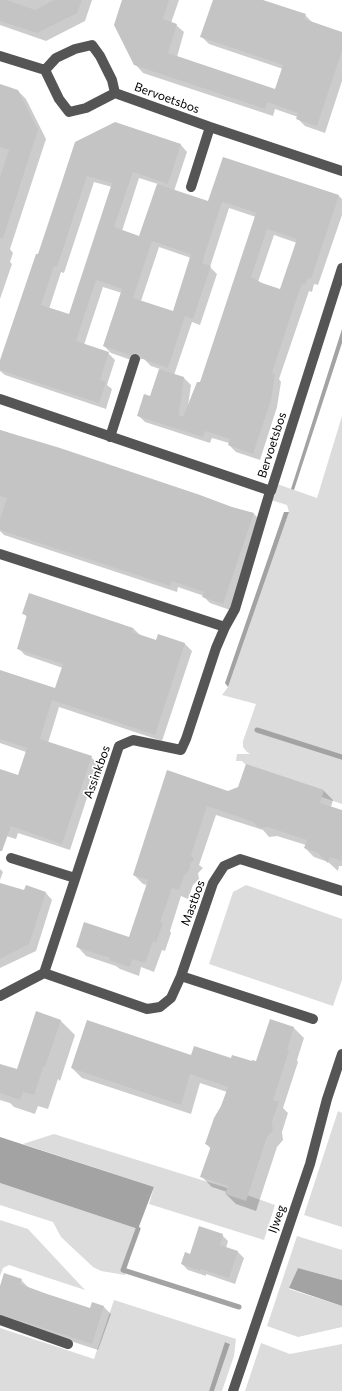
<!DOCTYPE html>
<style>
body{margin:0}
canvas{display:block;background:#fff}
</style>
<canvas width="342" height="1391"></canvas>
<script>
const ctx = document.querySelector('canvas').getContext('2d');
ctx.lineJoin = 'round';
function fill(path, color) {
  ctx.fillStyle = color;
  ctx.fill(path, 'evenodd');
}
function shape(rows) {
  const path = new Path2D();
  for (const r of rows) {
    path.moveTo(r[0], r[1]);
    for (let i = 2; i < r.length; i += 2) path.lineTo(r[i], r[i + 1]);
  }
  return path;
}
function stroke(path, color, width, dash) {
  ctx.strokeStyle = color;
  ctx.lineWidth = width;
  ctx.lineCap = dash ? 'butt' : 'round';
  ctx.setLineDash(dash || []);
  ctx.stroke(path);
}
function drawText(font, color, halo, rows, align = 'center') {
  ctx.font = font + ' Commissioner,sans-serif';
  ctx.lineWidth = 3.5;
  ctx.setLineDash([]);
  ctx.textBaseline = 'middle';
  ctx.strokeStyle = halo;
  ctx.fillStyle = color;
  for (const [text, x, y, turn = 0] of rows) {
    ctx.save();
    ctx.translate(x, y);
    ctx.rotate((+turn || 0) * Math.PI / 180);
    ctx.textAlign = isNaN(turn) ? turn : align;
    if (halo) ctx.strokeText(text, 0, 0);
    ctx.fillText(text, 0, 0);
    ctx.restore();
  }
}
fill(shape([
 [342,416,342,804,249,772,248,767,242,761,236,761,237,754,250,754,247,752,243,747,243,741,256,704,222,695,228,687,289,512,287,505,271,500,277,484,317,498],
 [246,885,342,919,342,980,333,1006,209,964,233,892],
 [338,1111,342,1113,342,1227,304,1215],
 [54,1134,224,1187,275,1205,264,1240,149,1204,154,1187,23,1144],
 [0,1183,138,1229,125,1275,101,1271,93,1267,61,1237,53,1222,0,1205],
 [0,1220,28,1229,85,1290,9,1265,3,1268,0,1276],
 [297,1236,342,1250,342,1280,298,1268,289,1289,342,1306,342,1327,298,1337,267,1326],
 [114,1300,236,1339,234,1356,222,1391,214,1391,230,1344,226,1342,209,1391,0,1391,0,1328,94,1359],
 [261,1343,290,1354,342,1344,342,1391,245,1391]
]), '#dcdcdc');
fill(shape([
 [342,329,342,343,294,490,291,489],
 [284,512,289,512,228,687,225,683],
 [0,1137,154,1187,138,1229,0,1183],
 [298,1268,342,1280,342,1306,289,1288],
 [225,1342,230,1344,214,1391,209,1391]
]), '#a3a3a3');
fill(shape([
 [0,0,92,0,85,21,46,41,0,25],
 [123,0,179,0,171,23,176,25,184,32,177,57,276,90,283,69,209,44,202,37,214,0,260,0,305,15,313,23,342,33,342,81,325,133,305,126,297,118,298,117,275,109,273,116,143,73,135,64],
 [0,85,18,91,26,99,46,139,10,249,13,253,10,262,12,264,0,299],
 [76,143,181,145,187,152,174,191,209,203,223,158,339,196,342,199,342,215,318,285,314,284,312,292,309,291,279,379,281,382,277,407,260,460,236,452,229,445,229,443,212,438,210,443,145,422,138,415,151,398,160,369,151,366,144,359,141,359,137,362,111,353,104,346,122,293,103,287,84,345,108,353,115,360,107,385,112,389,106,409,5,375,0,371,0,362,38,256],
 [139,178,158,184,140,237,122,231],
 [94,182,112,187,70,315,49,309,61,272,64,273],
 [229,208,256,217,200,384,188,406,191,385,184,378,174,375,192,322,200,325,217,274,210,267],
 [274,235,297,243,281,290,258,282],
 [159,247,191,258,173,312,141,301],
 [0,430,232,508,253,513,260,520,230,610,210,603,204,597,204,596,178,587,177,592,4,535,0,531],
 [23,613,133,628,140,635,157,641,159,635,185,644,192,651,162,741,59,707,48,743,91,757,98,764,70,850,18,833,16,839,0,834,0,770,19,776,26,752,0,743,0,671,56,690,63,668,25,655,18,648,28,618],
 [168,772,228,792,324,791,333,800,331,807,342,811,342,866,339,866,338,871,328,862,314,857,305,848,306,845,277,836,269,837,263,830,216,815,199,865,203,868,198,873,199,879,193,885,188,899,181,896,170,931,171,933,165,951,162,950,154,972,141,967,139,976,120,969,116,966,86,956,77,946,129,938,147,885,143,884,134,875],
 [0,869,3,872,0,880],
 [0,884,25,891,26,887,46,893,52,900,36,951,0,968],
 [60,1020,75,1035,60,1081,58,1079,48,1109,38,1106,35,1114,14,1107,10,1103,0,1100,0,1065,18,1071],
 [271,1020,294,1028,304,1038,297,1060,298,1062,283,1108,288,1113,282,1132,283,1140,277,1147,256,1211,236,1204,226,1194,227,1192,212,1187,202,1177,211,1149,206,1144,227,1092,200,1083,191,1114,82,1078,72,1068,192,1056,257,1062],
 [222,1235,228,1241,226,1248,238,1252,244,1258,235,1284,206,1274,206,1276,188,1270,182,1264,190,1255],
 [21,1280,28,1287,28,1288,91,1309,104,1307,111,1314,98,1350,0,1318,0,1289]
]), '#0003');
stroke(shape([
 [257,730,342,757],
 [138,1229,123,1270,239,1307]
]), '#a3a3a3', 5);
fill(shape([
 [0,0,7,0,35,10,54,0,82,0,77,13,37,33,0,21],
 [122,0,169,0,163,19,177,24,168,53,275,89,283,65,200,37,213,0,263,0,306,14,304,19,342,32,342,51,317,126,296,119,298,113,267,102,265,109,134,65,114,25],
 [0,84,18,90,38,130,3,238,0,238,0,177,9,150,0,147],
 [115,122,181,144,168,184,133,172,114,227,139,236,157,184,208,201,223,157,339,195,311,279,308,278,305,285,302,284,292,312,272,373,275,374,271,400,253,454,228,445,230,439,205,431,203,437,137,416,144,394,150,396,159,369,184,377,179,415,183,417,197,382,200,382,256,213,236,206,222,202,202,263,211,266,193,319,185,316,168,368,143,359,137,353,133,353,130,355,103,346,122,289,96,280,76,341,109,352,100,380,106,382,99,403,0,370,0,360,36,254,38,254,49,221,75,142],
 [87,176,112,183,69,314,41,305,54,266,57,267],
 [267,229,297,239,280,289,262,283,251,277],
 [152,241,191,254,173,311,133,298],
 [0,430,60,448,200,495,232,507,254,513,223,604,202,597,204,592,172,581,170,586,0,530,0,519,7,498,0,496],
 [29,593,133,628,132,632,156,640,158,634,185,643,155,735,52,700,40,739,92,756,62,844,11,826,2,851,0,851,0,769,18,775,27,748,0,739,0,670,55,688,63,664,17,649,27,615,22,614],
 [246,764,324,790,320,803,342,810,342,861,330,857,328,863,318,853,304,848,307,840,268,827,259,828,253,822,207,806,191,855,194,859,190,864,190,869,184,876,179,890,172,888,160,922,163,923,156,943,153,941,145,963,132,959,130,967,109,960,110,958,76,947,84,922,129,937,148,880,133,875,167,770,228,791,238,787],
 [0,883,24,890,26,885,46,892,29,944,0,959],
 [36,1011,61,1020,45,1067,44,1065,34,1095,23,1092,20,1100,0,1093,0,1064,17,1069],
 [270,1019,294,1027,287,1050,289,1051,273,1100,279,1102,272,1121,273,1130,267,1137,246,1201,225,1194,228,1186,200,1177,211,1146,205,1144,214,1118,221,1106,228,1087,190,1074,181,1105,71,1068,87,1020,191,1055,194,1046,231,1058,232,1055,252,1061,252,1060,256,1061],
 [199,1226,223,1234,220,1245,238,1251,229,1278,200,1269,200,1271,181,1264,185,1252,190,1254],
 [4,1273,22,1279,20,1284,47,1294,90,1308,92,1302,104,1306,92,1344,0,1314,0,1286]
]), '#c4c4c4');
stroke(shape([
 [0,56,45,70],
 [115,93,112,80,100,56,92,45,75,49,56,58,45,70,59,99,69,112,86,108,115,93,210,127,342,171],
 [191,187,210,127],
 [0,399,271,491,342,268],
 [110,437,135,359],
 [0,554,225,627,216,648,186,739,181,750,133,740,119,746,44,973],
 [225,627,235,609,269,495],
 [11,858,75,878],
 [181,976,313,1019],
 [0,996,44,973,147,1009,160,1007,171,998,181,976,213,883,224,866,240,859,342,891],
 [0,1320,68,1344],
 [233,1391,310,1164,327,1099,342,1054]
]), '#555', 10);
drawText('12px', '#000', '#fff', [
 ["Bervoetsbos",167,98,20],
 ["Bervoetsbos",272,445,-72],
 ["Assinkbos",97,772,-70],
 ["Mastbos",193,903,-70],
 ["IJweg",277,1219,-71]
]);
</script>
